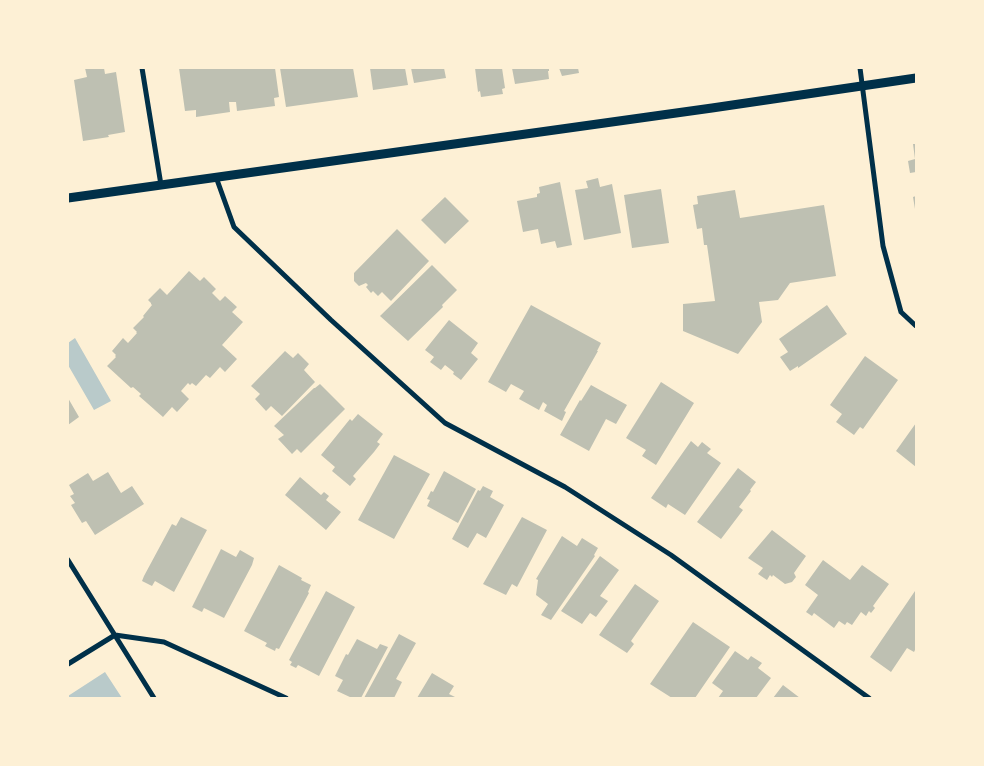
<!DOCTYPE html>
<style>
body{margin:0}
#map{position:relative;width:984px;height:766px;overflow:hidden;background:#fdf0d5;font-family:"Public Sans",sans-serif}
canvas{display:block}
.frame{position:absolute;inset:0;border:69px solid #fdf0d5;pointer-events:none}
</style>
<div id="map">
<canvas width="984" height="766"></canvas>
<div class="frame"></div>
</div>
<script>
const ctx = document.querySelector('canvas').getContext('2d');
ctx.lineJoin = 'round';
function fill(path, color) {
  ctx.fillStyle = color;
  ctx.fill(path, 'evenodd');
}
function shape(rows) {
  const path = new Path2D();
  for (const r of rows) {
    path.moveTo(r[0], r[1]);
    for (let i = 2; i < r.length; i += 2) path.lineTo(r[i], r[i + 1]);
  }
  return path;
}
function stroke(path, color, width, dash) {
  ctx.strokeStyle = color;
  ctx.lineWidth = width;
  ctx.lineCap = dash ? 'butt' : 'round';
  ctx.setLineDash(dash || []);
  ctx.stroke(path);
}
fill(shape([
 [75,338,111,401,94,410,68,365,68,343],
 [105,672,122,698,68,698,68,696]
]), '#b9caca');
fill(shape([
 [85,68,104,68,105,74,116,72,125,132,108,135,109,137,83,141,74,80,87,77],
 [179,68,275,68,279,97,274,98,275,106,237,111,236,102,229,102,230,112,196,117,196,110,185,111],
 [280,68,353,68,358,97,286,107],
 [370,68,405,68,408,85,373,90],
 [411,68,444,68,446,78,414,83],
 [475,68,502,68,505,88,502,89,503,94,481,97,480,91,478,92],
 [512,68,549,68,549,71,548,71,549,79,515,84],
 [559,68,578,68,579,73,562,76],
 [913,144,916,144,916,172,910,173,908,161,915,159],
 [598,178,600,187,612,184,621,233,584,240,575,190,588,188,586,181],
 [560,182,572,245,557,248,555,241,541,244,538,229,523,232,517,201,537,197,537,194,540,193,539,187],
 [661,189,669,243,632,248,624,195],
 [735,190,740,218,824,205,836,276,790,283,778,300,759,302,762,322,738,354,683,331,683,304,715,301,707,245,704,245,702,228,697,229,693,205,698,204,697,196],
 [916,196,916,209,915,209,913,197],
 [445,197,469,221,445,244,421,220],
 [397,229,429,261,391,301,382,292,378,296,373,291,371,293,366,287,368,285,366,283,359,286,354,281,354,273],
 [432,265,457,290,442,305,443,307,408,341,380,316],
 [189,271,200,281,204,277,216,289,212,293,220,301,225,296,237,307,232,312,243,322,222,345,237,359,225,372,220,367,210,378,206,375,196,386,192,383,190,385,188,383,181,391,189,399,177,412,172,407,163,417,139,396,141,394,133,387,131,388,107,366,116,357,115,356,116,355,112,351,123,338,128,343,137,333,136,332,137,332,133,328,144,317,143,316,152,305,151,304,151,303,148,300,160,288,167,295],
 [531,305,601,343,597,351,598,351,564,411,566,412,562,421,544,411,547,405,543,402,539,410,519,399,524,391,511,384,506,392,488,382],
 [827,305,847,334,798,368,798,366,790,371,780,357,788,352,779,339],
 [449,320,478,343,471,353,478,359,461,380,453,374,454,372,445,365,441,370,430,362,434,357,425,350],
 [285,351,293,358,298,353,309,364,304,370,315,382,282,416,271,406,266,411,255,399,260,394,251,386],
 [865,356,898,380,863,429,860,427,854,435,836,422,842,414,830,405],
 [661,382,694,403,656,465,642,456,646,450,626,438],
 [320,384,345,409,301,453,297,449,292,454,278,439,284,435,274,426,314,388,315,388],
 [591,385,627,405,616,424,606,419,589,451,560,435,580,400,581,401],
 [68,398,79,417,68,425],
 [358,414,383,434,377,442,380,444,374,452,353,476,356,479,350,486,332,471,335,467,321,455,350,419,352,421],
 [916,423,916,467,896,451],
 [691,441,698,447,702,442,711,449,707,453,721,463,685,515,668,504,666,508,651,498],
 [394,455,430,474,394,539,358,520],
 [738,468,756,482,750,490,751,491,739,507,743,510,721,539,697,522],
 [444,471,476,489,458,523,427,506,430,500,427,499,431,491,433,492],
 [108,472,121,493,132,486,144,504,95,535,86,521,82,523,71,505,75,503,70,496,74,494,69,485,88,473,93,481],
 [300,477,321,495,324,492,329,496,326,500,341,512,326,530,285,495],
 [483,486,493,491,490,497,504,505,486,538,477,533,468,548,452,539,478,490,480,491],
 [181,517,207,530,174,592,155,581,152,586,142,581,144,576,172,524,176,526],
 [522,517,547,530,517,587,512,584,506,595,483,584],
 [772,530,806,556,794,573,796,577,792,582,785,584,773,575,772,577,770,575,767,580,758,574,763,568,748,558],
 [562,536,577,546,582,538,598,548,594,555,595,556,551,620,541,615,548,604,536,595,538,580,536,579],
 [221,549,236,557,240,550,254,558,252,565,224,618,204,608,202,612,192,607],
 [600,556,619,570,600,596,608,601,596,617,590,613,582,624,561,611],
 [823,560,850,580,862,565,889,584,873,606,875,608,871,613,869,611,866,616,861,612,852,625,847,622,845,625,839,621,834,628,814,613,812,616,806,612,818,595,805,585],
 [279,565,302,578,301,580,311,585,308,592,309,593,279,649,276,648,275,651,265,646,267,643,244,631],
 [635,584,659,601,631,641,634,644,627,653,599,635],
 [326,591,355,607,319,676,298,665,296,668,290,665,292,662,289,660],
 [915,591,916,592,916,648,914,652,907,648,891,672,870,657],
 [693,622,730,647,695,698,672,698,650,684],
 [399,634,416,643,396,679,402,682,394,698,364,698],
 [357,639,377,649,380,644,388,647,361,698,352,698,337,691,343,680,335,676,346,654,348,655],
 [735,651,748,660,751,656,762,663,758,668,771,678,756,698,718,698,723,691,712,683],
 [432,673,454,686,449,694,457,698,417,698],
 [783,685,800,698,773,698]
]), '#bec0b2');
stroke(shape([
 [142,68,161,185],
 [860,68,883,246,901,312,916,326],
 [216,177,234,227,331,320,445,423,565,487,671,555,869,698],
 [68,560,154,698],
 [68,664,115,635,164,642,286,698]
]), '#003049', 5);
stroke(shape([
 [68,198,712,108,916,78]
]), '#003049', 9);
</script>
